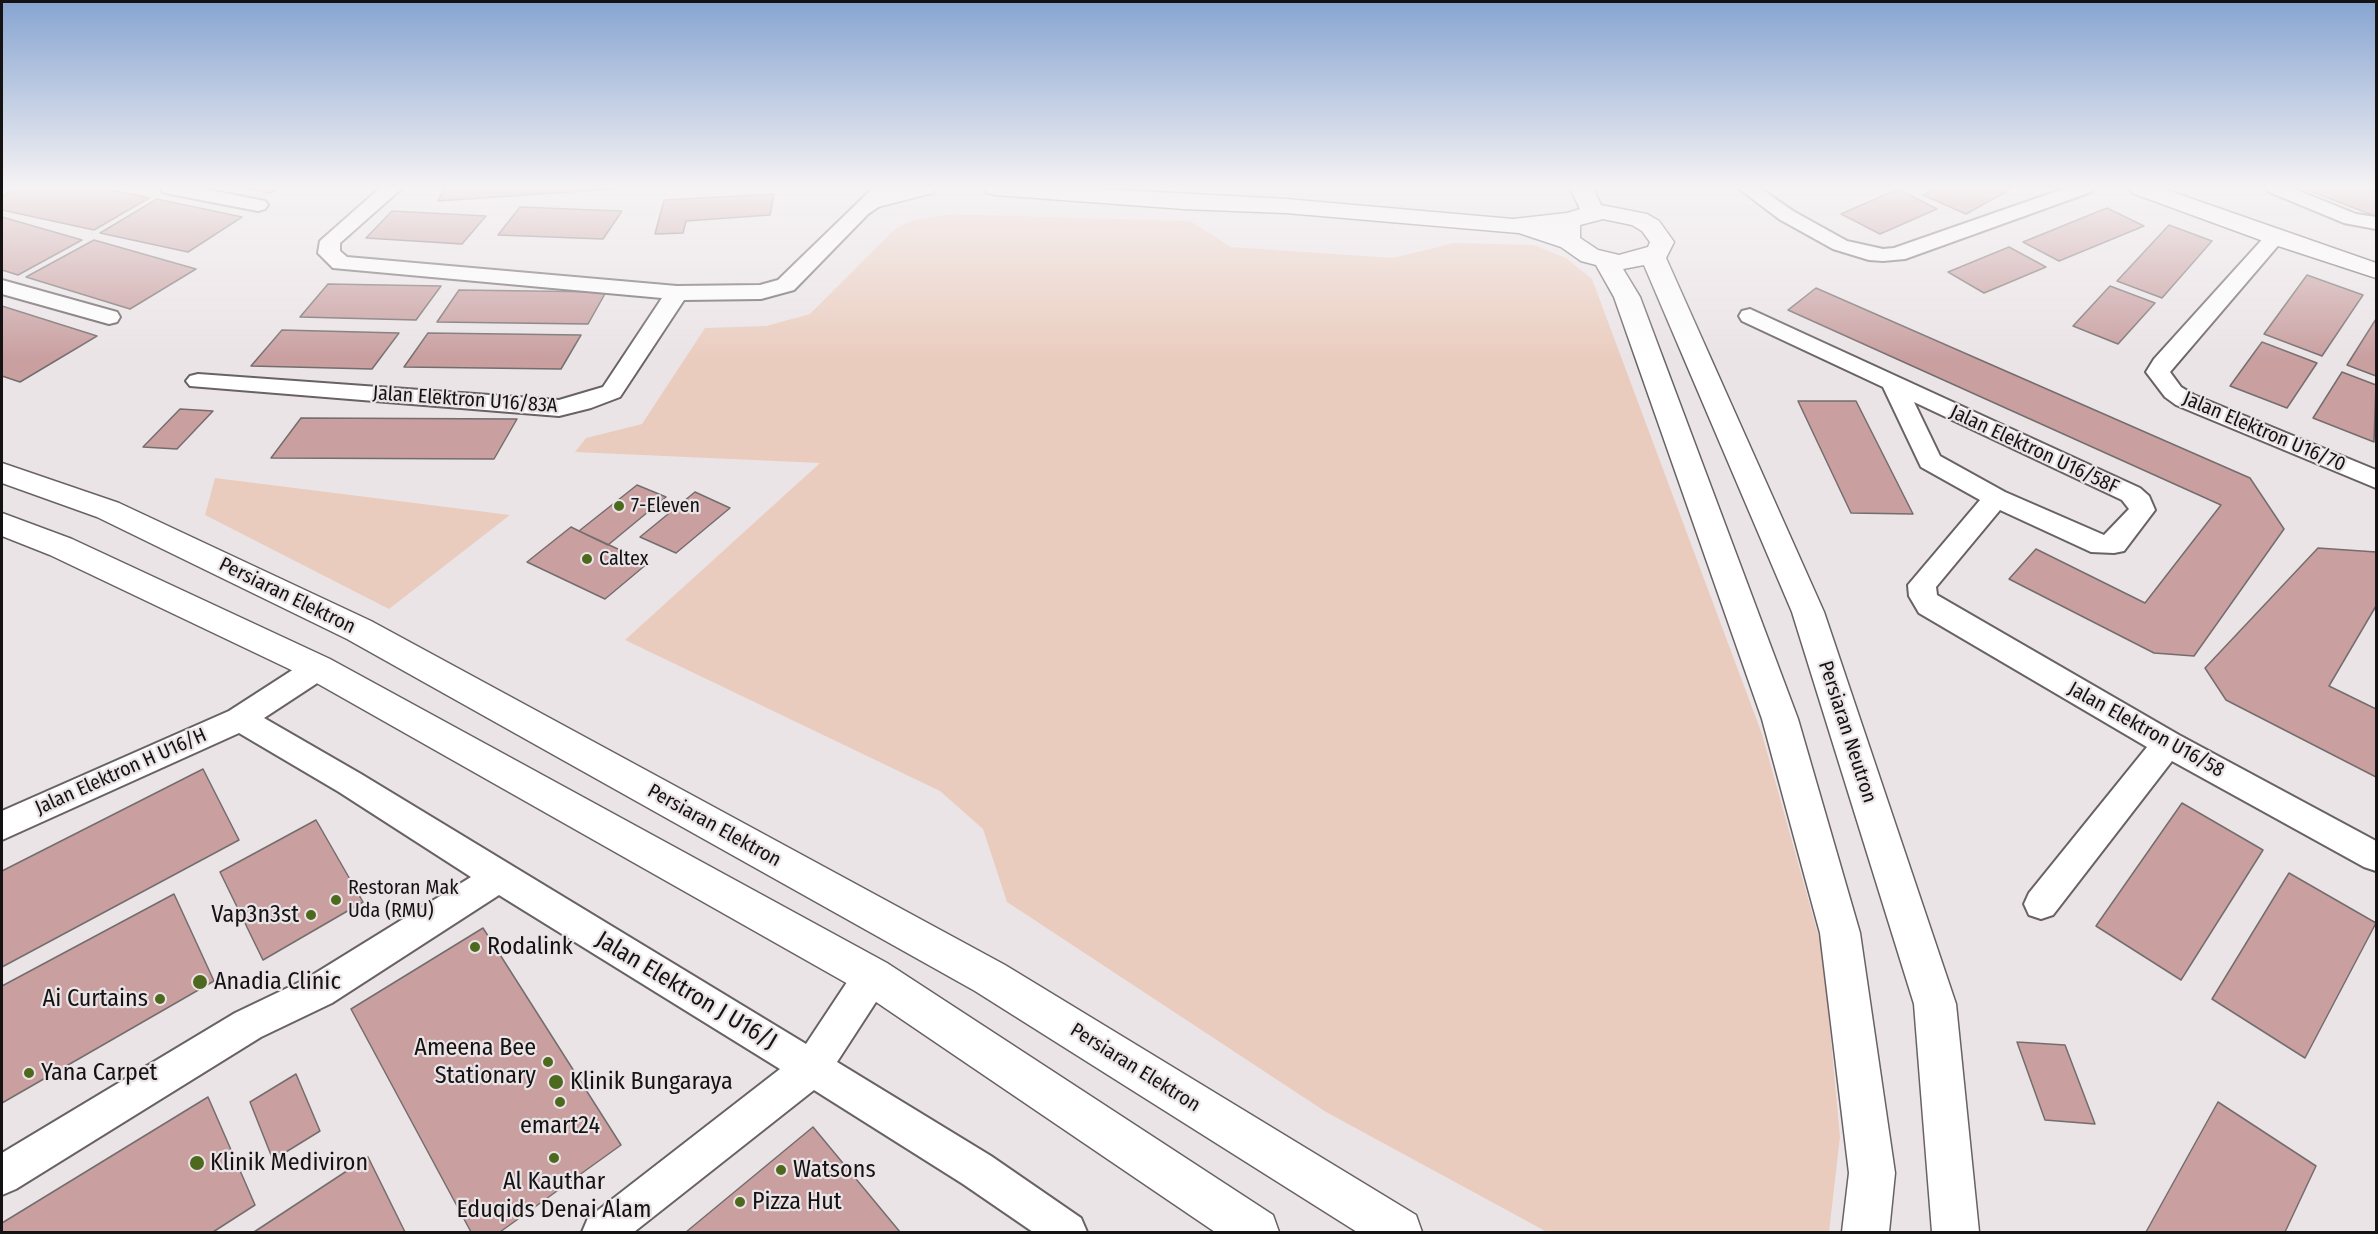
<!DOCTYPE html>
<style>
body{margin:0}
#map{position:relative;width:2378px;height:1234px;overflow:hidden;background:#ebe4e7;font-family:"Fira Sans Condensed",sans-serif}
canvas{display:block}
.frame{position:absolute;inset:0;border:3px solid #141213;pointer-events:none}
</style>
<div id="map">
<canvas width="2378" height="1234"></canvas>
<div class="frame"></div>
</div>
<script>
const ctx = document.querySelector('canvas').getContext('2d');
ctx.lineJoin = 'round';
function fill(path, color) {
  ctx.fillStyle = color;
  ctx.fill(path, 'evenodd');
}
function shape(rows) {
  const path = new Path2D();
  for (const r of rows) {
    path.moveTo(r[0], r[1]);
    for (let i = 2; i < r.length; i += 2) path.lineTo(r[i], r[i + 1]);
  }
  return path;
}
function stroke(path, color, width, dash) {
  ctx.strokeStyle = color;
  ctx.lineWidth = width;
  ctx.lineCap = dash ? 'butt' : 'round';
  ctx.setLineDash(dash || []);
  ctx.stroke(path);
}
function drawText(font, color, halo, rows, align = 'center') {
  ctx.font = font + ' "Fira Sans Condensed",sans-serif';
  ctx.lineWidth = 4.5;
  ctx.setLineDash([]);
  ctx.textBaseline = 'middle';
  ctx.strokeStyle = halo;
  ctx.fillStyle = color;
  for (const [text, x, y, turn = 0] of rows) {
    ctx.save();
    ctx.translate(x, y);
    ctx.rotate((+turn || 0) * Math.PI / 180);
    ctx.textAlign = isNaN(turn) ? turn : align;
    if (halo) ctx.strokeText(text, 0, 0);
    ctx.fillText(text, 0, 0);
    ctx.restore();
  }
}
fill(shape([
 [950,214,1190,221,1231,247,1393,258,1454,243,1534,245,1566,258,1592,279,1762,734,1823,952,1840,1137,1829,1232,1547,1232,1326,1112,1007,902,983,829,940,791,625,640,820,463,575,452,586,438,642,424,705,328,766,326,810,314,895,229,911,221],
 [215,478,510,515,389,609,205,515]
]), '#eaccbe');
const building = shape([
 [17,188,102,188,149,198,94,230,2,210,2,196,17,188],
 [245,188,279,188,271,193,245,188],
 [444,188,629,188,438,201,444,188],
 [1936,188,2013,188,1966,214,1923,195,1936,188],
 [2302,188,2376,188,2376,216,2375,216,2302,188],
 [1898,189,1937,209,1880,234,1841,214,1898,189],
 [774,194,770,215,686,221,683,233,655,234,664,200,774,194],
 [157,199,242,217,188,252,100,233,157,199],
 [520,207,622,211,603,239,498,235,520,207],
 [2107,208,2144,226,2059,261,2023,242,2107,208],
 [392,211,486,216,462,244,366,238,392,211],
 [2,217,82,240,18,275,2,270,2,217],
 [2169,225,2212,241,2162,298,2117,281,2169,225],
 [94,240,196,269,130,309,26,277,94,240],
 [2009,247,2046,267,1984,293,1948,272,2009,247],
 [2307,275,2363,295,2322,356,2264,334,2307,275],
 [328,284,441,286,416,320,300,317,328,284],
 [2110,286,2155,303,2118,344,2073,326,2110,286],
 [1816,288,2250,478,2284,529,2194,656,2154,653,2009,579,2036,549,2145,603,2221,505,1788,310,1816,288],
 [459,290,606,292,588,324,437,322,459,290],
 [2,306,97,336,20,382,2,376,2,306],
 [2376,319,2376,376,2347,365,2376,319],
 [282,330,399,333,372,369,251,366,282,330],
 [428,333,581,335,561,369,404,367,428,333],
 [2262,342,2317,363,2287,408,2230,386,2262,342],
 [2342,372,2376,385,2374,442,2313,418,2342,372],
 [1798,401,1856,401,1913,514,1851,513,1798,401],
 [180,409,213,411,177,449,143,447,180,409],
 [301,418,517,419,494,459,271,458,301,418],
 [637,485,666,497,608,545,579,531,637,485],
 [695,492,730,508,676,553,640,537,695,492],
 [571,527,579,531,648,563,605,599,527,562,571,527],
 [2318,548,2376,552,2376,606,2329,686,2376,709,2376,777,2226,700,2205,668,2318,548],
 [203,769,239,840,2,967,2,871,203,769],
 [2182,803,2263,850,2181,980,2096,926,2182,803],
 [316,820,363,902,263,960,220,872,316,820],
 [2289,873,2376,923,2305,1058,2212,999,2289,873],
 [174,894,214,981,2,1103,2,986,174,894],
 [483,928,621,1145,500,1232,471,1232,351,1009,483,928],
 [2017,1042,2065,1045,2095,1124,2045,1120,2017,1042],
 [296,1074,320,1131,273,1160,250,1102,296,1074],
 [208,1097,255,1205,213,1232,2,1232,2,1223,208,1097],
 [2218,1102,2316,1166,2285,1232,2146,1232,2218,1102],
 [813,1127,900,1232,686,1232,813,1127],
 [368,1157,405,1232,254,1232,368,1157]
]);
fill(building, '#c99fa0');
stroke(building, '#746d6d', 1.5);
const street = shape([
 [160,188,199,188,265,201,268,205,265,209,258,211,170,194,163,192,160,188],
 [380,188,402,188,340,243,340,251,347,257,677,286,760,285,778,280,873,188,893,188,881,205,868,214,794,290,761,299,684,300,620,397,591,408,559,416,190,386,186,381,190,376,198,374,559,400,603,387,662,298,333,268,318,253,320,241,380,188],
 [1738,188,1760,188,1793,211,1847,241,1883,249,1894,248,2066,188,2094,188,2091,192,1905,259,1883,261,1869,260,1833,249,1779,219,1738,188],
 [2266,188,2292,188,2356,214,2376,217,2376,229,2344,223,2269,192,2266,188],
 [2275,231,2282,233,2285,237,2282,241,2170,372,2181,387,2194,395,2376,470,2376,488,2176,405,2165,397,2146,372,2154,359,2268,233,2275,231],
 [2,280,117,312,120,317,117,322,109,324,2,294,2,280],
 [1750,309,2140,488,2149,496,2155,510,2124,551,2114,553,2091,552,2000,510,1936,587,1937,595,2179,735,2376,841,2376,871,2364,867,2172,761,2053,915,2041,919,2029,915,2024,904,2029,893,2147,747,1919,613,1909,596,1908,585,1980,500,1921,467,1883,387,1742,321,1739,316,1742,311,1750,309],
 [1914,402,2122,500,2129,509,2104,535,2005,492,1940,456,1914,402],
 [318,657,328,660,333,668,328,676,264,718,361,774,806,1044,859,964,872,960,885,964,890,976,885,988,837,1062,991,1156,1081,1218,1087,1232,1033,1232,963,1184,814,1090,634,1232,582,1232,588,1218,780,1069,499,895,332,1003,261,1037,16,1189,2,1195,2,1153,235,1013,306,979,471,877,339,792,239,733,2,840,2,811,229,711,308,660,318,657]
]);
const secondary = shape([
 [899,188,937,188,933,193,874,208,866,206,862,201,866,196,899,188],
 [983,188,1083,188,1286,199,1513,219,1567,213,1580,209,1570,188,1593,188,1601,205,1647,214,1659,221,1674,242,1666,258,1824,612,1956,1004,1979,1232,1932,1232,1914,1004,1792,612,1644,265,1623,269,1640,297,1798,719,1860,933,1895,1173,1889,1232,1842,1232,1849,1173,1820,933,1762,719,1614,297,1596,265,1581,261,1561,247,1519,233,1286,213,1184,209,995,195,987,193,983,188],
 [1603,219,1632,225,1642,231,1650,242,1648,247,1619,255,1598,250,1580,238,1580,225,1603,219],
 [2128,188,2161,188,2376,263,2376,278,2266,242,2132,193,2128,188],
 [2,463,119,503,371,621,1005,965,1416,1215,1422,1232,1357,1232,975,991,347,639,97,517,2,483,2,463],
 [2,513,72,539,330,659,887,963,1273,1215,1279,1232,1215,1232,857,989,306,677,50,555,2,536,2,513]
]);
stroke(street, '#696265', 4);
stroke(secondary, '#696265', 3);
fill(street, '#fff');
fill(secondary, '#fff');
const sky = ctx.createLinearGradient(0, 0, 0, 360);
sky.addColorStop(0, '#86a4d1');
sky.addColorStop(0.52, '#f6f3f4');
sky.addColorStop(1, '#f6f3f400');
ctx.fillStyle = sky;
ctx.fillRect(0, 0, 2378, 360);
for (const [x, y, r, color] of [
 [619,506,6,"#4d691d"],
 [587,559,6,"#4d691d"],
 [336,900,6,"#4d691d"],
 [311,915,6,"#4d691d"],
 [475,947,6,"#4d691d"],
 [200,982,8,"#4d691d"],
 [160,999,6,"#4d691d"],
 [548,1062,6,"#4d691d"],
 [29,1073,6,"#4d691d"],
 [556,1082,8,"#4d691d"],
 [560,1102,6,"#4d691d"],
 [554,1158,6,"#4d691d"],
 [197,1163,8,"#4d691d"],
 [781,1170,6,"#4d691d"],
 [740,1202,6,"#4d691d"]
]) {
  const dot = new Path2D();
  dot.arc(x, y, r, 0, 2 * Math.PI);
  ctx.fillStyle = color;
  ctx.fill(dot);
  stroke(dot, '#ebe4e7', 2);
}
drawText('20px', '#141213', '#ebe4e7', [
 ["Jalan Elektron U16/83A",465,400,4],
 ["Jalan Elektron U16/70",2264,432,23],
 ["Jalan Elektron U16/58F",2034,450,25],
 ["Persiaran Elektron",287,596,26],
 ["Jalan Elektron U16/58",2146,730,29],
 ["Persiaran Neutron",1847,732,72],
 ["Jalan Elektron H U16/H",121,772,-24],
 ["Persiaran Elektron",714,826,29],
 ["Persiaran Elektron",1135,1068,32]
]);
drawText('20px', '#141213', '#ebe4e7', [
 ["7-Eleven",631,506],
 ["Caltex",599,559],
 ["Restoran Mak",348,888],
 ["Uda (RMU)",348,911]
], 'left');
drawText('24px', '#141213', '#ebe4e7', [
 ["Vap3n3st",299,915,"right"],
 ["Rodalink",487,947],
 ["Anadia Clinic",214,982],
 ["Ai Curtains",148,999,"right"],
 ["Ameena Bee",536,1048,"right"],
 ["Stationary",536,1076,"right"],
 ["Yana Carpet",41,1073],
 ["Klinik Bungaraya",570,1082],
 ["emart24",560,1126,"center"],
 ["Klinik Mediviron",210,1163],
 ["Watsons",793,1170],
 ["Al Kauthar",554,1182,"center"],
 ["Eduqids Denai Alam",554,1210,"center"],
 ["Pizza Hut",752,1202]
], 'left');
drawText('24px', '#141213', '#ebe4e7', [
 ["Jalan Elektron J U16/J",686,991,31]
]);
</script>
